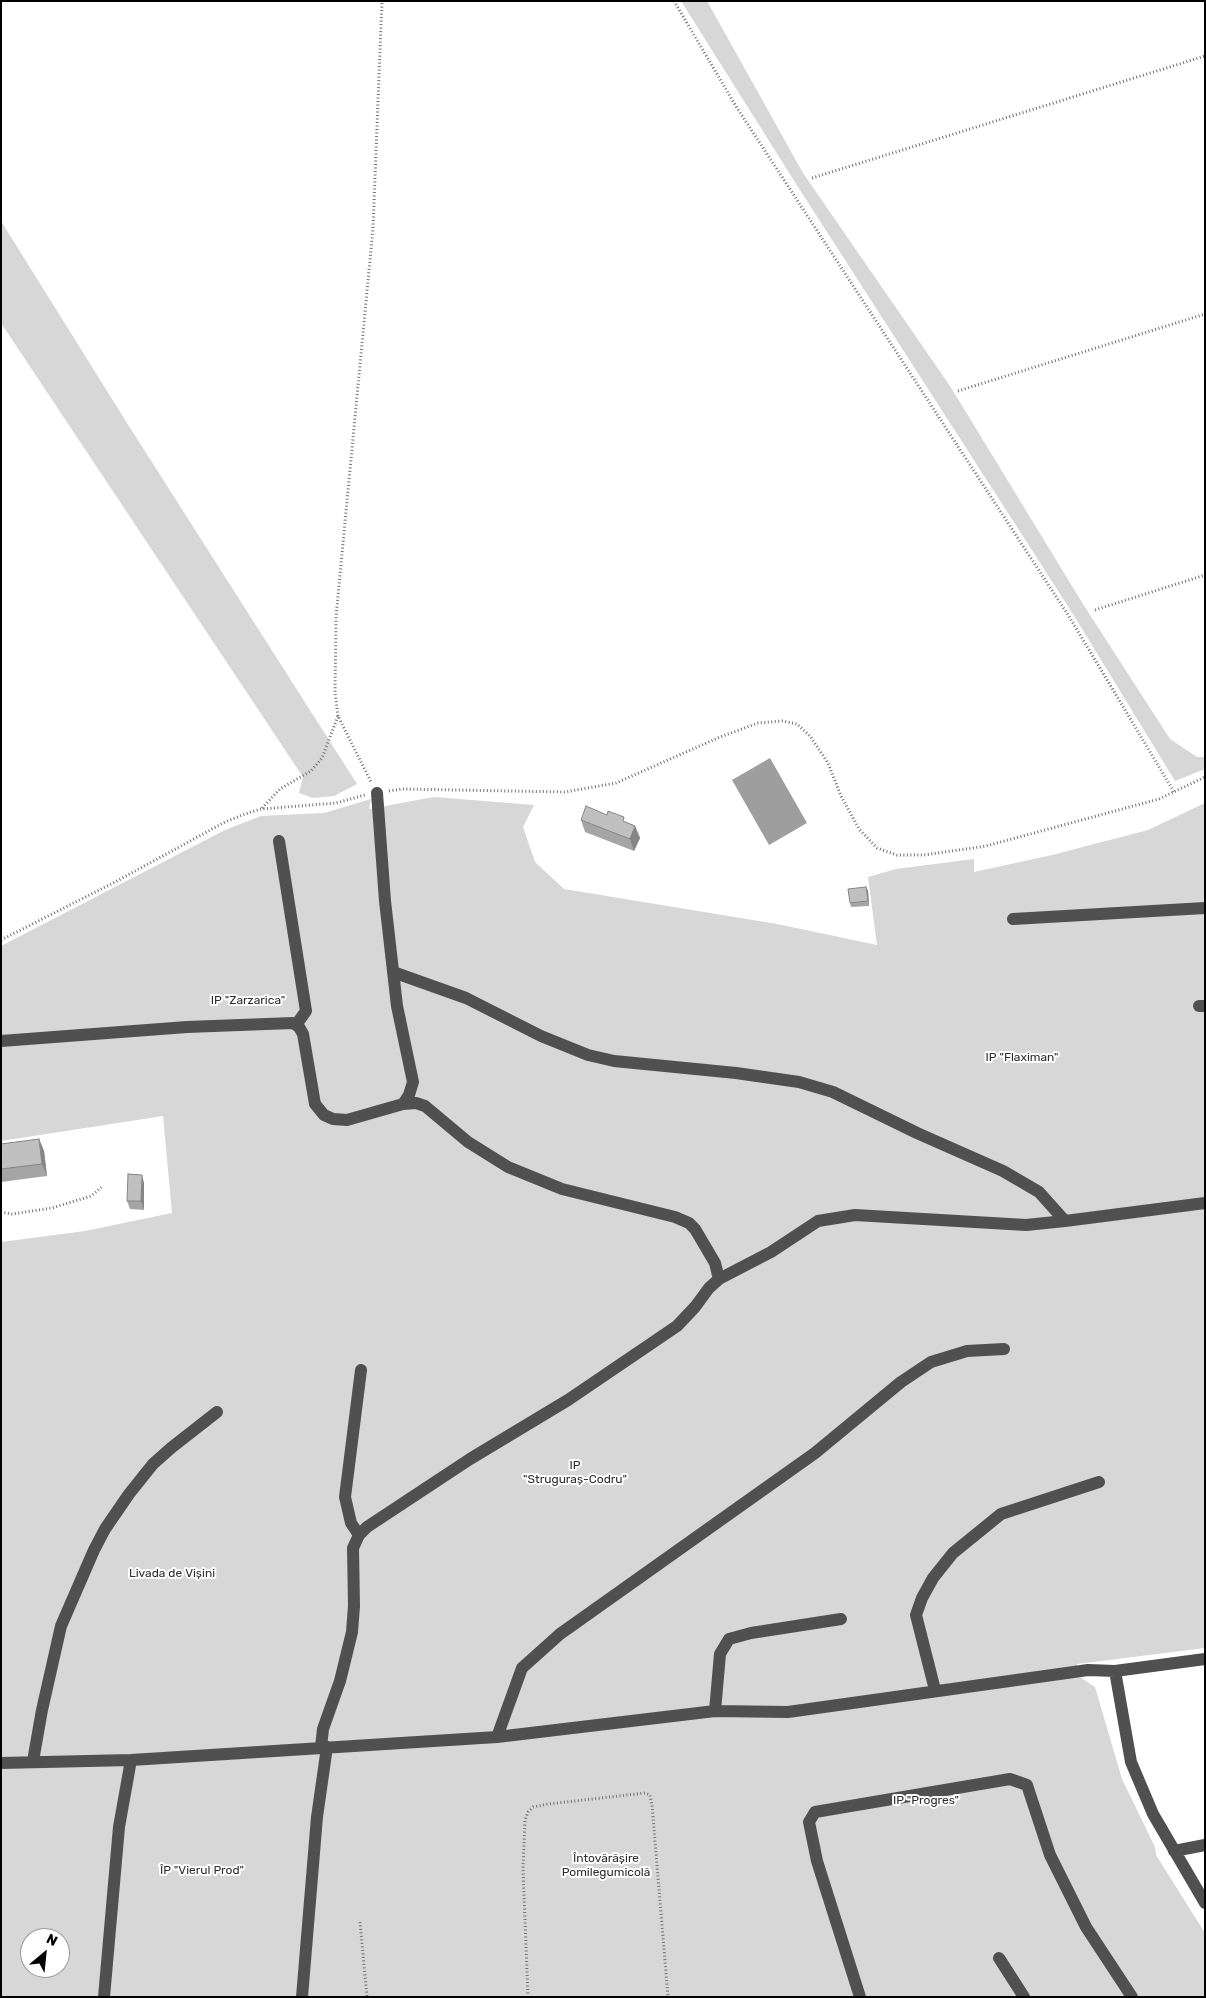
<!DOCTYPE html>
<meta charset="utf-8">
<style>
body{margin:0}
#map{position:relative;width:1206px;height:1998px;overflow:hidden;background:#fff;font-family:Rubik,sans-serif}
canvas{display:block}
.frame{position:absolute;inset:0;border:2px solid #000;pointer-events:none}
.north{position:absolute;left:20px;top:1928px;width:50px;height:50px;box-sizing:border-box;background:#fff;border:1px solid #999;border-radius:50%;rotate:28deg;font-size:14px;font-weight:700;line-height:20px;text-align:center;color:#000}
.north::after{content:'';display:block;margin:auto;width:18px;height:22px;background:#000;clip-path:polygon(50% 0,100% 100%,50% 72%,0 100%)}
</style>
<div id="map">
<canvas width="1206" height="1998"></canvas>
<div class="frame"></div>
<div class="north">N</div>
</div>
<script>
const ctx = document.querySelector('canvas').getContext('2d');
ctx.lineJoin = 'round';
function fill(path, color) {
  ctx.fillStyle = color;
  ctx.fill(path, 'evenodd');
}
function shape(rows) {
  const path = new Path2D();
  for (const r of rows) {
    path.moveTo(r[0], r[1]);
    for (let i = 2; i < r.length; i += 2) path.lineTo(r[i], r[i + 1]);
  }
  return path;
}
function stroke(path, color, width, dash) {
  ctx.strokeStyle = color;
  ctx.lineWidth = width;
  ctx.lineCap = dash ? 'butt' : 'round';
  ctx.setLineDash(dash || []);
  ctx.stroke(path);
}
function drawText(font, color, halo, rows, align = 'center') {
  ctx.font = font + ' Rubik,sans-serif';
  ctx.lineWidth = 4;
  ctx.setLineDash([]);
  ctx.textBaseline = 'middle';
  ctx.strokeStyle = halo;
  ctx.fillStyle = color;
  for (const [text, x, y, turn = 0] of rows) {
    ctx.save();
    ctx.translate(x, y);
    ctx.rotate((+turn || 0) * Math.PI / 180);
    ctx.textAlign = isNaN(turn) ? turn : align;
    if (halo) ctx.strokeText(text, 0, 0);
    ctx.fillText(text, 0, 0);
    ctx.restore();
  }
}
fill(shape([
 [681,1,707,1,803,173,950,386,1083,604,1170,739,1197,757,1205,757,1205,769,1175,781,1073,614,798,187],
 [1,221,127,423,357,784,334,796,313,798,299,793,303,777,1,323],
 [434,797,534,805,523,827,535,862,564,889,777,924,877,945,868,877,896,869,974,859,974,872,1052,855,1148,830,1205,803,1205,1648,1077,1664,1080,1677,1095,1687,1122,1779,1155,1847,1156,1855,1205,1933,1205,1997,1,1997,1,1242,85,1231,172,1213,163,1116,1,1141,1,946,225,830,261,816,324,813,371,799,369,809],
 [30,1938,60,1938,60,1968,30,1968]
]), '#d7d7d7');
fill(shape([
 [770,758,807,823,769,845,732,780]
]), '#9e9e9e');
stroke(shape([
 [674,1,737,108,1070,618,1174,792],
 [812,178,1205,56],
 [958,391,1205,314],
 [1095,610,1205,575],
 [338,716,335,693,336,617,373,228,382,1],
 [389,791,402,789,565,792,616,783,720,737,758,723,782,721,797,724,810,736,828,763,841,796,859,829,877,848,897,855,924,855,986,846,1159,799,1205,777],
 [262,808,280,789,311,771,322,758,338,716,371,782],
 [1,940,115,882,225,822,245,814,261,809,336,803,365,795],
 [1,1212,12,1214,52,1208,91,1196,103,1186],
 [360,1922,367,1997],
 [528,1997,523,1869,525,1820,528,1812,533,1807,548,1804,645,1793,650,1795,652,1805,668,1997]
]), '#727272', 3, [1, 2.5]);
stroke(shape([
 [377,793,385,901,397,1006,413,1082,409,1095,403,1104],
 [279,841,306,1011,296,1025],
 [1013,919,1205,908],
 [393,972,466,998,541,1036,588,1055,614,1061,736,1073,799,1082,833,1092,917,1133,1003,1171,1039,1192,1065,1221,1205,1203],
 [1199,1006,1205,1006],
 [1,1041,187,1027,293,1023,299,1027,303,1034,315,1104,324,1115,333,1119,347,1120,403,1104,416,1103,425,1106,468,1142,508,1167,562,1189,675,1217,689,1223,695,1229,715,1263,719,1279],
 [359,1535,351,1523,345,1497,361,1370],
 [1115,1671,1131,1762,1153,1814,1205,1903],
 [935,1690,916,1615,922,1598,933,1578,953,1553,1001,1514,1099,1482],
 [715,1711,720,1654,729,1639,751,1633,841,1619],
 [497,1737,522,1668,560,1634,815,1453,901,1382,931,1362,967,1351,1004,1349],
 [321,1747,323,1729,340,1681,352,1632,354,1606,353,1548,359,1535,367,1527,470,1459,568,1400,677,1326,695,1307,709,1288,719,1279,771,1252,818,1221,855,1215,1026,1225,1065,1221],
 [33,1761,42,1710,61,1626,94,1550,105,1529,129,1494,153,1464,171,1448,217,1412],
 [1,1763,131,1760,497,1737,715,1711,788,1712,1088,1670,1115,1671,1205,1659],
 [1174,1851,1205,1845],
 [999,1958,1024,1997],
 [104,1997,119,1827,131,1760],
 [302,1997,317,1817,327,1747],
 [860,1997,817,1861,809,1822,815,1812,1010,1779,1027,1785,1050,1855,1086,1927,1132,1997]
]), '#505050', 12);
fill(shape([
 [607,815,635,826,640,838,634,851,585,832,581,820],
 [866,887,868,891,869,906,851,907,850,903],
 [39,1139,44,1151,47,1176,1,1182,1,1144],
 [144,1183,144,1210,130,1209,127,1201]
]), '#a5a5a5');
fill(shape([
 [635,826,640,838,634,851,630,839],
 [866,887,868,891,869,906,868,901],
 [39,1139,44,1151,47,1176,42,1164],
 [142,1175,144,1183,144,1210,141,1201]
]), '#868686');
const building = shape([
 [586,806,607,815,608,811,624,817,623,821,635,826,630,839,581,820,586,806],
 [866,887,868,901,850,903,848,889,866,887],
 [39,1139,42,1164,1,1169,1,1144,39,1139],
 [128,1174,142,1175,141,1201,127,1201,128,1174]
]);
fill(building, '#c0c0c0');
stroke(building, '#868686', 1);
drawText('12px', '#2e2e2e', '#fff', [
 ["IP \"Zarzarica\"",248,1001],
 ["IP \"Flaximan\"",1022,1058],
 ["IP",575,1466],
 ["\"Struguraș-Codru\"",575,1480],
 ["Livada de Vișini",172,1574],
 ["IP \"Progres\"",926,1801],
 ["Întovărășire",606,1859],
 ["Pomilegumicolă",606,1873],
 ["ÎP \"Vierul Prod\"",202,1871]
]);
</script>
